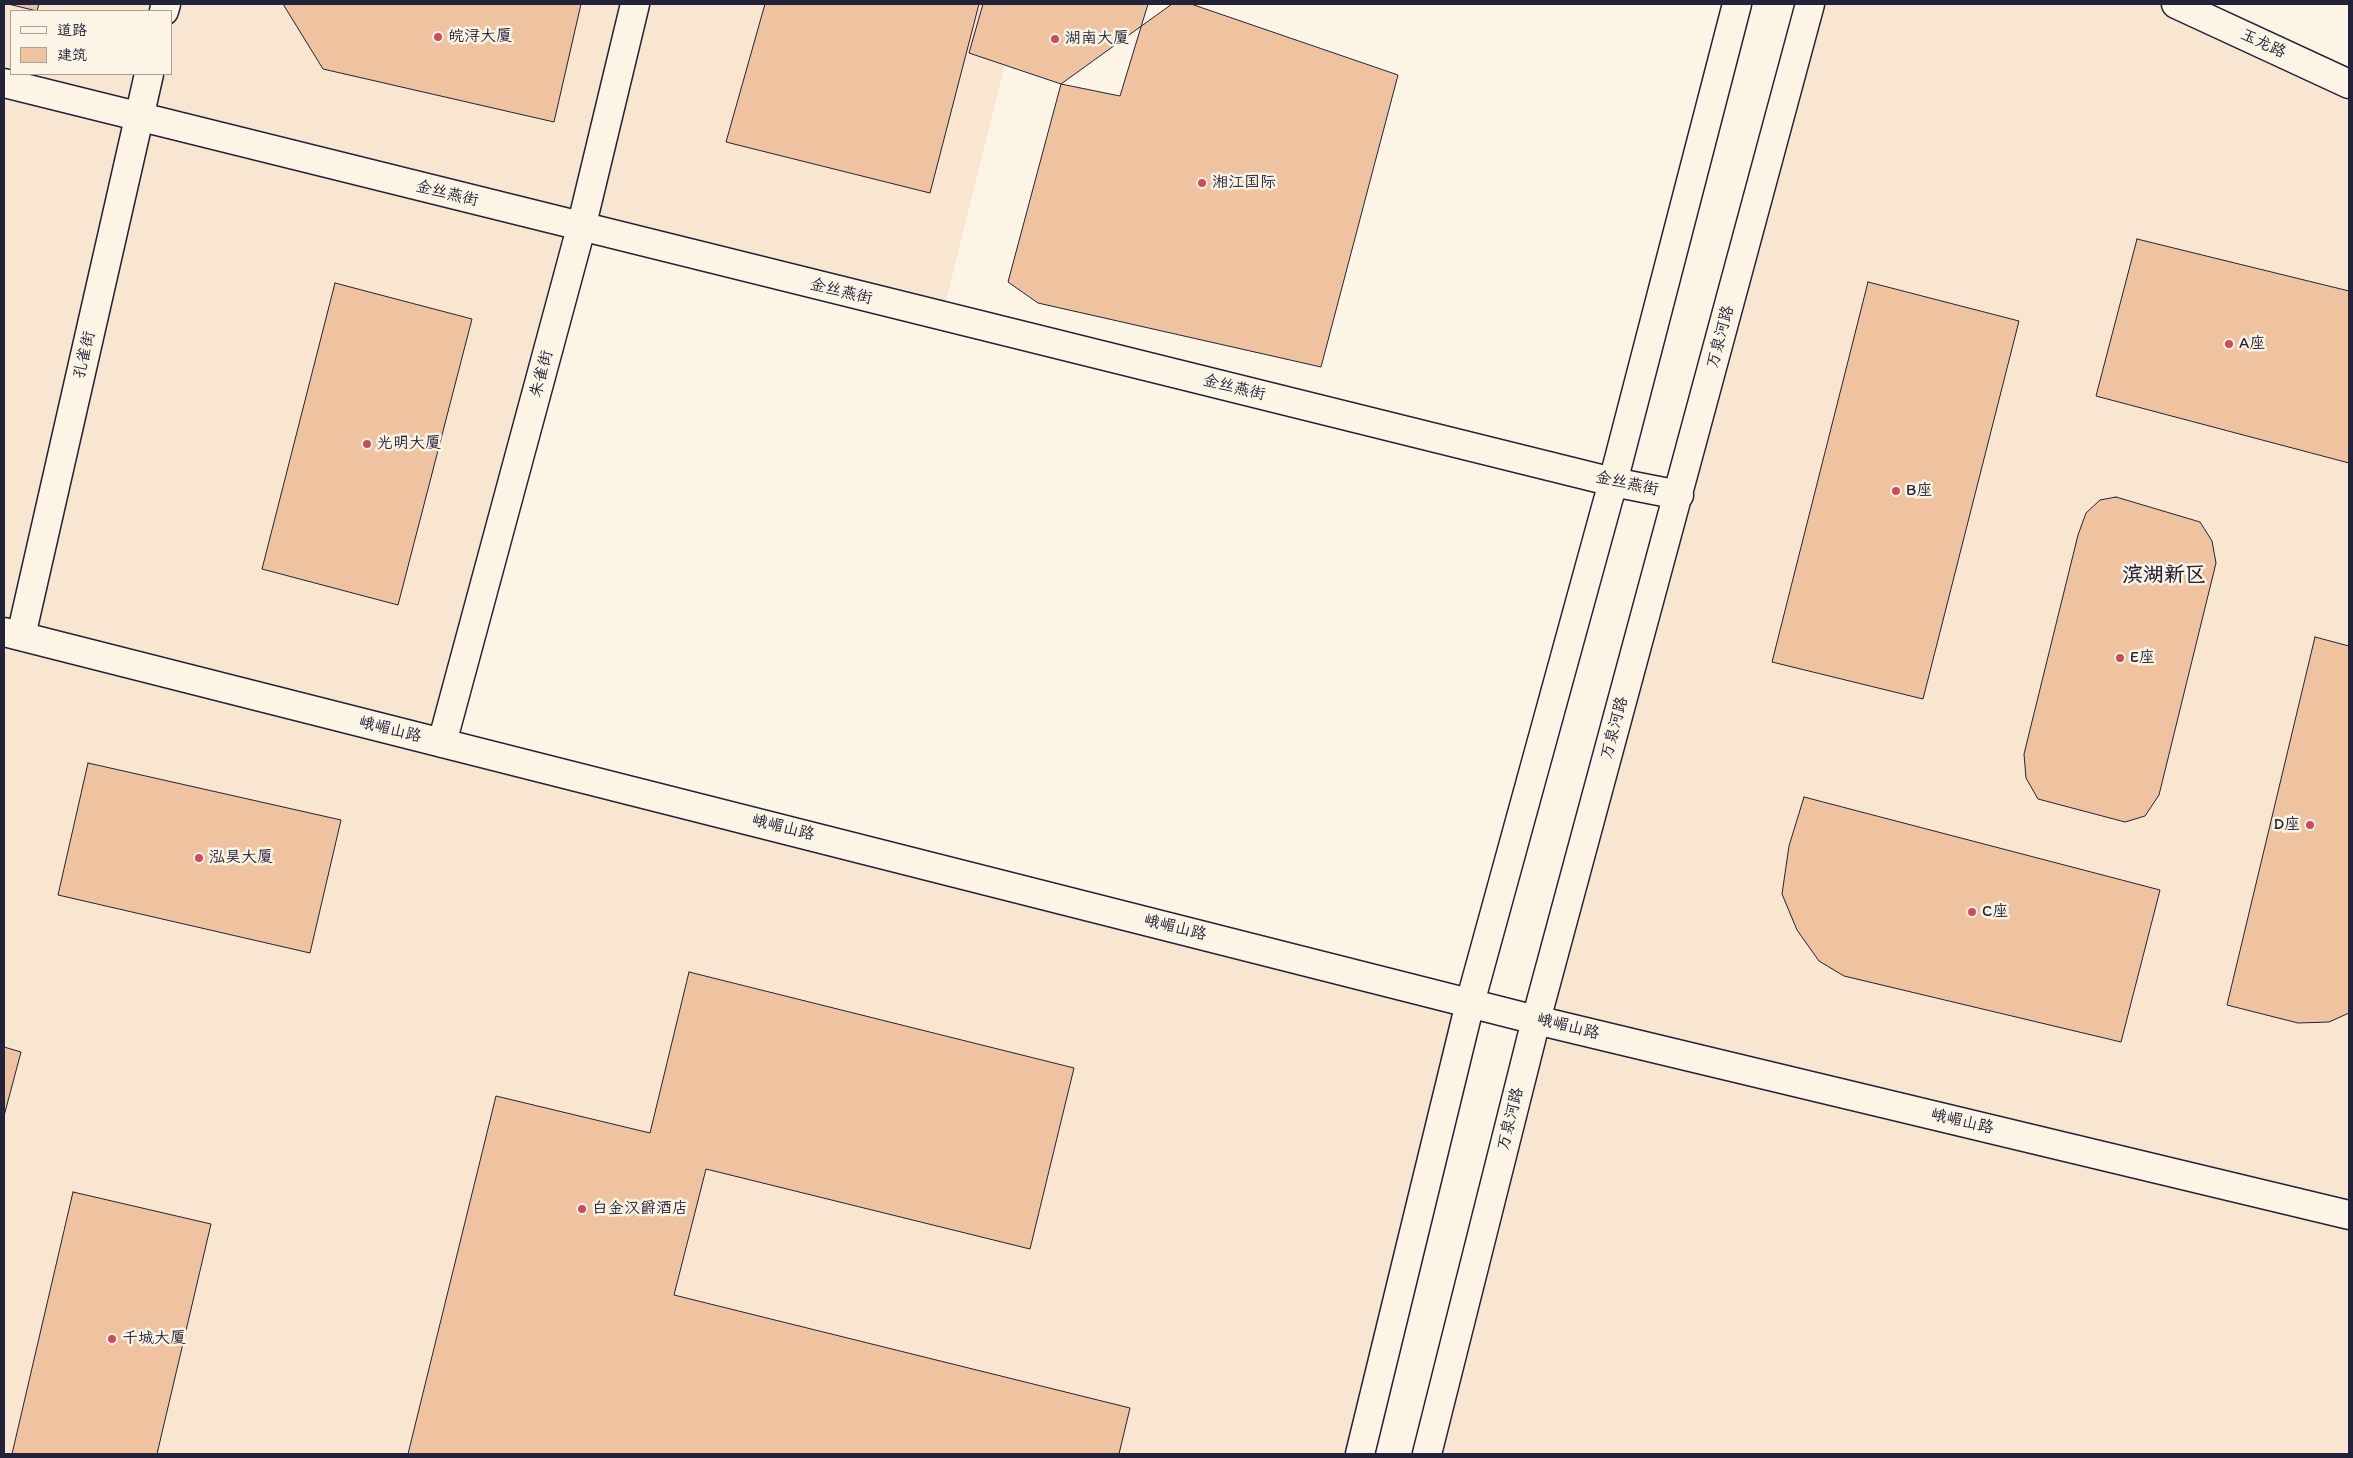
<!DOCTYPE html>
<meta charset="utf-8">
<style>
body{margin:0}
#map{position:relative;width:2353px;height:1458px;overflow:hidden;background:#fcf5e5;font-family:Itim,"LXGW WenKai TC",sans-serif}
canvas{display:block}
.frame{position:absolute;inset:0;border:5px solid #22223b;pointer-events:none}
.legend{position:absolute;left:10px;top:10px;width:162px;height:65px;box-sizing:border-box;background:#fcf5e5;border:1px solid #a5a1a1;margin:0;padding:6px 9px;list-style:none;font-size:15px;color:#22223b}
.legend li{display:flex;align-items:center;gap:10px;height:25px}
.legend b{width:25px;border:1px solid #a5a1a1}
</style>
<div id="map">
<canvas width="2353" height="1458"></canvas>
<div class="frame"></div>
<ul class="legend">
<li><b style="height:6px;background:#fcf5e5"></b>道路</li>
<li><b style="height:14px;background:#f0c3a0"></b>建筑</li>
</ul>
</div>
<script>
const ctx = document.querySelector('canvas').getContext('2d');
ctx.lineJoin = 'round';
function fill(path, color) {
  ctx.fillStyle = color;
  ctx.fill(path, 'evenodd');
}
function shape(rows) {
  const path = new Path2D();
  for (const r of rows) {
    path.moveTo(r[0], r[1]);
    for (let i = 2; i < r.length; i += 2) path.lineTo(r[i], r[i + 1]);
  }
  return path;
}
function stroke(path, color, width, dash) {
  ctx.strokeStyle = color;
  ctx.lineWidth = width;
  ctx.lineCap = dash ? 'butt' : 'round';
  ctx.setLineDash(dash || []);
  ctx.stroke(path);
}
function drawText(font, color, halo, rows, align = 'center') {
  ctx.font = font + ' Itim,"LXGW WenKai TC",sans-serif';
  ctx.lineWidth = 5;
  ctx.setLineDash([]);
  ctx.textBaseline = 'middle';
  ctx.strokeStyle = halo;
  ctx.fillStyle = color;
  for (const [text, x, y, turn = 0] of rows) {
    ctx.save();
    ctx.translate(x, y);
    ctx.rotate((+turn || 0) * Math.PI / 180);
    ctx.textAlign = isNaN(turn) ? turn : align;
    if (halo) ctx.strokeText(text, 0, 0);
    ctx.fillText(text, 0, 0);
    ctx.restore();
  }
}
fill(shape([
 [4,4,1020,4,942,317,581,228,442,743,1470,1003,1360,1454,4,1454],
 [11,11,171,11,171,74,11,74],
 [1810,4,2176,4,2349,84,2349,1454,1427,1454]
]), '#f8e6d0');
const building = shape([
 [8,4,39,4,37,11,8,4],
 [283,4,581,4,554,122,323,69,283,4],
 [765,4,979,4,930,193,726,142,765,4],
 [983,4,1148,4,1120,96,1061,84,969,53,983,4],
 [1172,4,1191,4,1398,75,1321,367,1038,303,1008,282,1061,84,1172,4],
 [2137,239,2349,291,2349,463,2096,396,2137,239],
 [1868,282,2019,321,1923,699,1772,662,1868,282],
 [335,283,472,319,398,605,262,569,335,283],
 [2116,497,2200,522,2212,541,2216,563,2159,795,2145,816,2125,822,2038,799,2026,778,2024,754,2078,535,2086,513,2100,500,2116,497],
 [2315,637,2349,646,2349,1013,2329,1022,2298,1023,2227,1005,2315,637],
 [88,763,341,820,310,953,58,895,88,763],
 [1804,797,2160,890,2121,1042,1844,976,1819,961,1797,930,1782,894,1789,846,1804,797],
 [689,972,1074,1068,1030,1249,706,1169,674,1295,1130,1408,1119,1454,408,1454,496,1096,650,1133,689,972],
 [4,1047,21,1052,4,1116,4,1047],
 [73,1192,211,1224,157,1454,12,1454,73,1192]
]);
fill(building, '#f0c3a0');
stroke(building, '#22223b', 1);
const minor = shape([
 [164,11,166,4],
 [4,83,1613,482,1679,495],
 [4,632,1536,1020,2349,1215],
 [21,636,149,74],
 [442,743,581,228,635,4],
 [1360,1454,1470,1003,1613,482,1737,4],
 [1427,1454,1536,1020,1810,4]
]);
const major = shape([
 [2176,4,2349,84]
]);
stroke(minor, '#22223b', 31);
stroke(major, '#22223b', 31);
stroke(minor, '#fcf5e5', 28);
stroke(major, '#fcf5e5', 28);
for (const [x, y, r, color] of [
 [438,37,5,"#d1495b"],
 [1055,39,5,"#d1495b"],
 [1202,183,5,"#d1495b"],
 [2229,344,5,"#d1495b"],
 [367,444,5,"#d1495b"],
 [1896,491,5,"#d1495b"],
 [2120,658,5,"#d1495b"],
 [2310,825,5,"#d1495b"],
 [199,858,5,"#d1495b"],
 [1972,912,5,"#d1495b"],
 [582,1209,5,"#d1495b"],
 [112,1339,5,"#d1495b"]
]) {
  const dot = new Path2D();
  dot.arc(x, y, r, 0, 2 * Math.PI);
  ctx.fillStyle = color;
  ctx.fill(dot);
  stroke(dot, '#fcf5e5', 2);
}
drawText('16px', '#22223b', '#fcf5e5', [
 ["皖浔大厦",448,37],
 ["湖南大厦",1065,39],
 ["湘江国际",1212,183],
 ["A座",2239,344],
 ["光明大厦",377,444],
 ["B座",1906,491],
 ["E座",2130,658],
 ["D座",2300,825,"right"],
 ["泓昊大厦",209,858],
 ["C座",1982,912],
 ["白金汉爵酒店",592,1209],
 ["千城大厦",122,1339]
], 'left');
drawText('16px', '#22223b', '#fcf5e5', [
 ["玉龙路",2263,44,25],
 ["金丝燕街",447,194,14],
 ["金丝燕街",841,292,14],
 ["万泉河路",1721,337,-75],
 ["孔雀街",85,355,-77],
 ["朱雀街",542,374,-75],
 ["金丝燕街",1234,388,14],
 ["金丝燕街",1627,484,12],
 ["万泉河路",1615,728,-75],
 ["峨嵋山路",390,730,14],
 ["峨嵋山路",783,828,14],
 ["峨嵋山路",1175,928,14],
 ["峨嵋山路",1568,1027,14],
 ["万泉河路",1511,1119,-76],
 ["峨嵋山路",1962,1122,13]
]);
drawText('bold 21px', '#22223b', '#fcf5e5', [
 ["滨湖新区",2164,576]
]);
</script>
